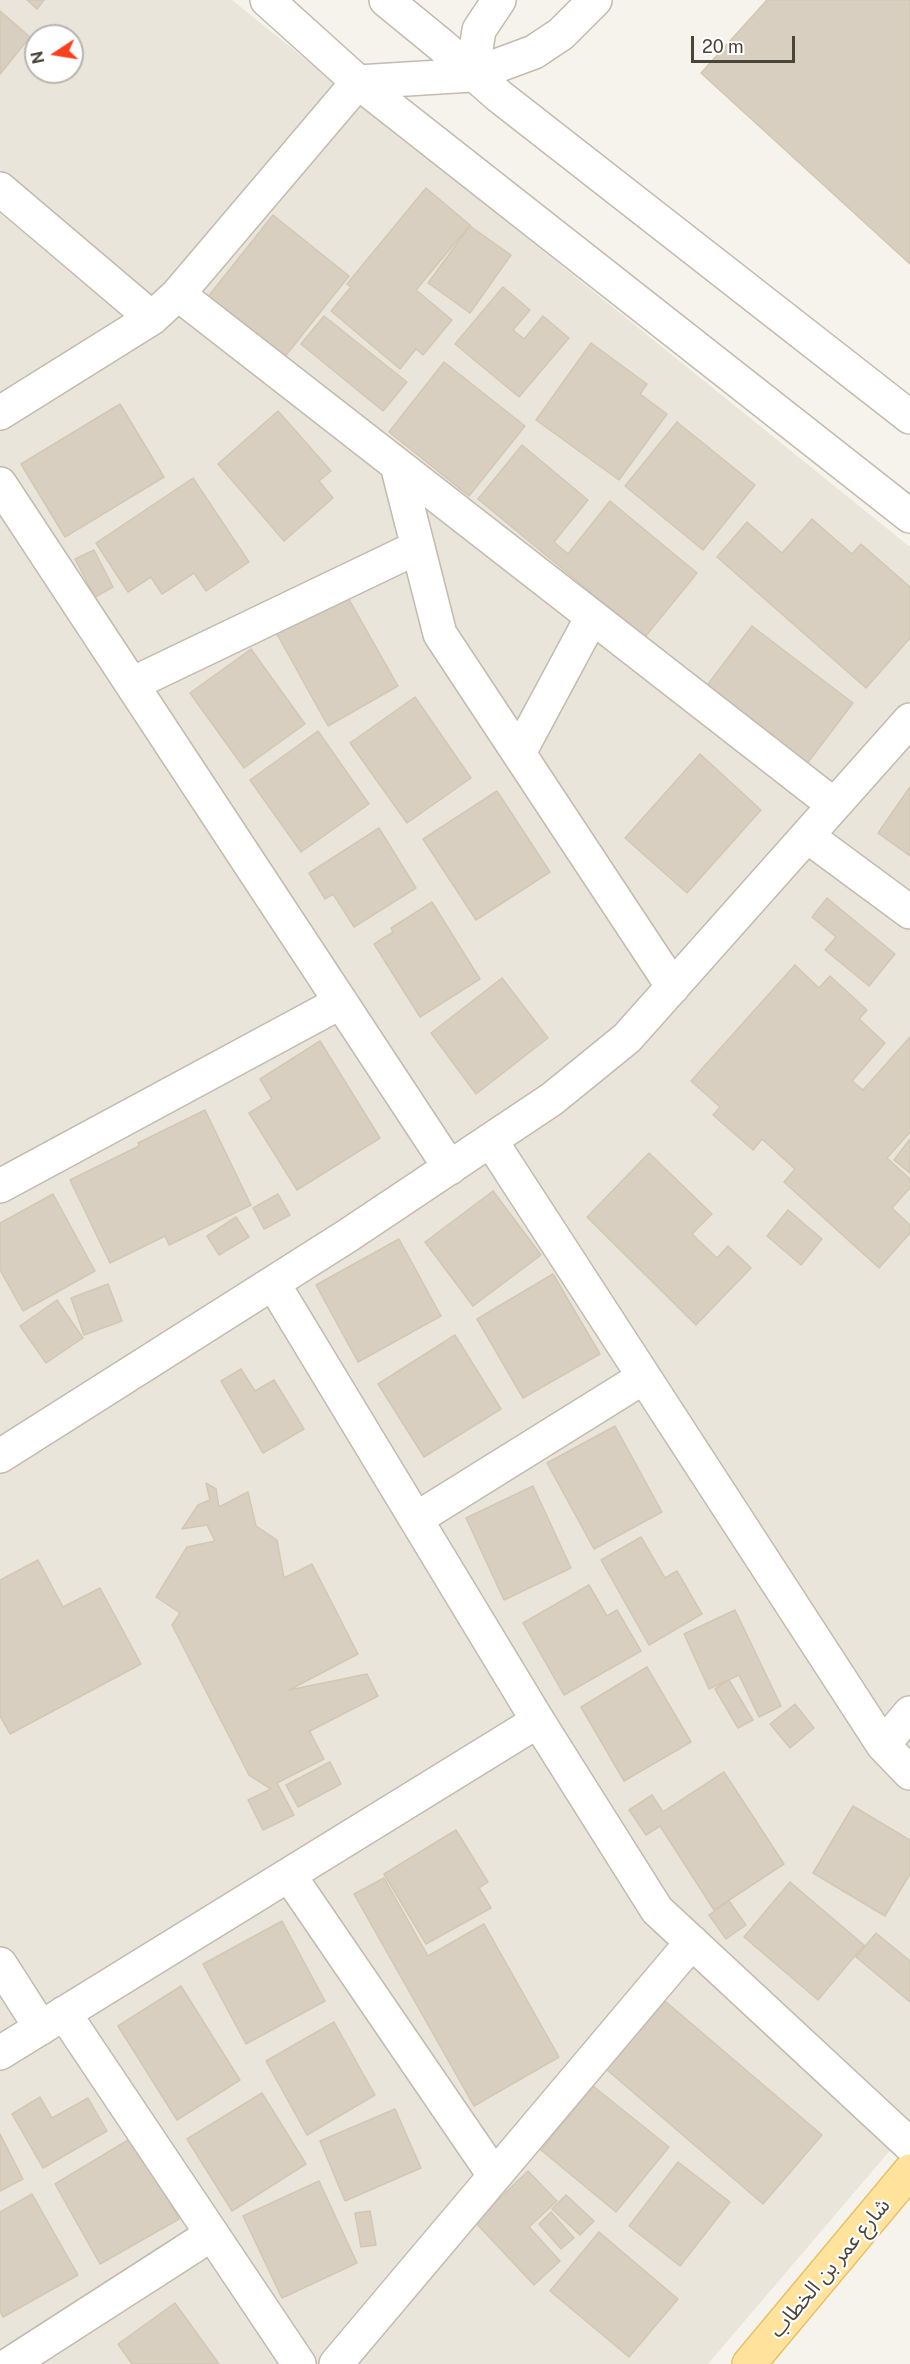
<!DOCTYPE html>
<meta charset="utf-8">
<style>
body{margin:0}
#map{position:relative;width:910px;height:2364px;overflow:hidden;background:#f6f3ec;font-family:"Public Sans",sans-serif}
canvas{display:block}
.north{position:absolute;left:24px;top:24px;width:60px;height:60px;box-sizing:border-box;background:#fff;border:2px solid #b7b4b0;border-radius:50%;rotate:258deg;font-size:16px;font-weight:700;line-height:24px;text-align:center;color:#4b4439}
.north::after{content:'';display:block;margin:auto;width:21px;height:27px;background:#fc3f1d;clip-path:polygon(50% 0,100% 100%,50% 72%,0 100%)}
.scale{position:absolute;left:691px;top:36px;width:104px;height:27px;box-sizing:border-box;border:3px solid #4b4439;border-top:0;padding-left:8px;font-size:18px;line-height:21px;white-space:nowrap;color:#4b4439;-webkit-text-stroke:4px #fff;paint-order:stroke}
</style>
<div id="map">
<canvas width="910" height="2364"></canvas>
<div class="north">N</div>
<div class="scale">20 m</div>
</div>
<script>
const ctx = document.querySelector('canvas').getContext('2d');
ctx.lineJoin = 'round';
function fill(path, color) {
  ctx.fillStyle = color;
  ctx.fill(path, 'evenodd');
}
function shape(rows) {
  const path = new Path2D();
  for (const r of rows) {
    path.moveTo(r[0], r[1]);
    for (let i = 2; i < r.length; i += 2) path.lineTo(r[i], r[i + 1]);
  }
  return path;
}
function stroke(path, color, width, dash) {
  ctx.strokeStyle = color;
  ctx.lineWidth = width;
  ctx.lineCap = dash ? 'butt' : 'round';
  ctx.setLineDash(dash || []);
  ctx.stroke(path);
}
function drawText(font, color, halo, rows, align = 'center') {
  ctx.font = font + ' "Public Sans","Noto Sans Arabic",sans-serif';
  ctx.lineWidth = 4.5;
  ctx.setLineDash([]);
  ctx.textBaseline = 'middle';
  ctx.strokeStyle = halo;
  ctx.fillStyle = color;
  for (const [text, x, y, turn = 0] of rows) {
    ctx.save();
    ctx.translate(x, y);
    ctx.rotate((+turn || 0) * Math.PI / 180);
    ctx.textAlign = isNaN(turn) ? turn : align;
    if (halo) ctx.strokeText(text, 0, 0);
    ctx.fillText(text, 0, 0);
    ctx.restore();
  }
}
fill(shape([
 [0,0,232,0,910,547,910,2127,708,2364,0,2364],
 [36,36,72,36,72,72,36,72]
]), '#eae5da');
const building = shape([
 [27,0,44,0,37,9,27,0],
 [767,0,910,0,910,264,701,73,767,0],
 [0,11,30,37,0,74,0,11],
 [426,188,470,225,416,290,452,320,423,355,416,349,400,369,331,311,351,287,347,284,426,188],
 [273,215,349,276,283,359,207,298,273,215],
 [470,226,511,255,470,313,428,283,470,226],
 [503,287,530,310,513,330,524,339,543,316,569,338,519,397,455,344,503,287],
 [324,316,407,382,383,411,301,344,324,316],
 [591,343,647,384,640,394,667,414,619,480,536,420,591,343],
 [444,362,525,426,469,496,389,432,444,362],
 [120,404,164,477,65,537,21,464,120,404],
 [278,411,331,471,319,481,333,498,284,541,218,464,278,411],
 [677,422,755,485,703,550,625,486,677,422],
 [522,445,588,500,554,542,568,554,610,501,697,573,645,637,478,499,522,445],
 [193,478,249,562,206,591,194,573,162,594,151,577,128,592,96,543,193,478],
 [812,519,852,554,861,544,910,587,910,638,866,688,717,557,747,522,782,553,812,519],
 [94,550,113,587,95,597,75,559,94,550],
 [342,587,398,686,328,726,273,627,342,587],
 [752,626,853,703,806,765,705,688,752,626],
 [251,649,305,724,244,768,190,693,251,649],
 [415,697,471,778,407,823,350,743,415,697],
 [318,731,369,804,301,852,250,780,318,731],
 [700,754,761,810,687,893,625,838,700,754],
 [910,787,910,856,878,833,910,787],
 [497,791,550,872,476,920,423,839,497,791],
 [379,828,416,888,354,927,333,894,325,899,309,873,379,828],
 [827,898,895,954,869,986,825,950,836,937,812,917,827,898],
 [432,902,480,979,420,1017,374,944,393,932,391,928,432,902],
 [795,965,819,988,830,976,867,1010,859,1019,885,1043,852,1081,863,1090,910,1037,910,1132,887,1158,910,1179,910,1188,892,1208,910,1225,910,1233,879,1268,784,1182,795,1169,762,1139,753,1150,713,1115,720,1107,691,1081,795,965],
 [502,978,548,1038,476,1094,431,1033,502,978],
 [320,1041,380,1138,297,1190,249,1113,272,1099,260,1079,320,1041],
 [205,1110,251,1205,169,1245,165,1236,110,1263,70,1180,139,1146,138,1143,205,1110],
 [910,1139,910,1173,894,1160,910,1139],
 [649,1153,712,1214,692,1234,717,1258,728,1246,751,1268,696,1325,587,1217,649,1153],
 [493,1191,541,1255,473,1306,425,1242,493,1191],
 [53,1194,95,1271,23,1311,0,1270,0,1223,53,1194],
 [278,1194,290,1215,264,1229,253,1208,278,1194],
 [788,1210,822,1239,801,1265,767,1236,788,1210],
 [236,1217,249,1237,219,1255,207,1236,236,1217],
 [399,1239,441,1316,358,1362,316,1285,399,1239],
 [553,1274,600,1354,523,1398,477,1319,553,1274],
 [108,1284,122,1321,84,1335,71,1298,108,1284],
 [57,1300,83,1338,46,1363,20,1326,57,1300],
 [455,1335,501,1409,424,1457,378,1384,455,1335],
 [241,1369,255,1391,274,1380,304,1429,263,1453,221,1381,241,1369],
 [615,1426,662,1512,594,1549,547,1463,615,1426],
 [206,1483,216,1489,219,1507,248,1492,256,1526,277,1540,284,1578,312,1564,358,1654,289,1690,367,1674,378,1696,308,1732,310,1732,324,1759,277,1783,294,1815,263,1830,248,1800,271,1789,249,1775,172,1625,180,1613,156,1597,187,1547,215,1541,207,1525,182,1529,198,1505,210,1500,206,1483],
 [533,1486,571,1568,504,1600,466,1518,533,1486],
 [641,1537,665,1578,677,1571,702,1614,649,1645,601,1560,641,1537],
 [38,1560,63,1607,100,1588,141,1664,10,1734,0,1716,0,1580,38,1560],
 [589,1585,607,1616,617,1610,641,1651,564,1695,523,1623,589,1585],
 [735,1610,781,1706,759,1717,739,1675,709,1689,684,1634,735,1610],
 [647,1667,691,1742,624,1781,581,1707,647,1667],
 [729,1680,753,1720,738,1728,715,1689,729,1680],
 [795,1704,814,1728,790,1748,770,1724,795,1704],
 [330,1762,341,1784,298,1807,286,1785,330,1762],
 [724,1772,784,1864,714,1910,660,1826,646,1835,629,1810,652,1795,663,1812,724,1772],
 [853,1806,910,1840,910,1874,885,1916,813,1873,853,1806],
 [456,1830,488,1882,479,1888,491,1908,426,1944,384,1874,456,1830],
 [384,1878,428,1956,484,1924,559,2057,474,2106,354,1894,384,1878],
 [790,1882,864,1945,818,2000,744,1937,790,1882],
 [729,1901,746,1925,726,1939,709,1915,729,1901],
 [282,1921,325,2001,246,2044,203,1964,282,1921],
 [876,1933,910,1961,910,2002,856,1957,876,1933],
 [181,1986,240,2080,177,2120,118,2026,181,1986],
 [665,2001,822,2135,763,2204,606,2069,665,2001],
 [334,2022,375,2095,307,2135,266,2061,334,2022],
 [593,2086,669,2147,616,2212,541,2150,593,2086],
 [262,2093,306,2164,232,2211,187,2139,262,2093],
 [40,2097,52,2118,88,2098,107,2131,43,2168,12,2114,40,2097],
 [395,2109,421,2168,345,2201,320,2141,395,2109],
 [0,2134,23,2179,0,2191,0,2134],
 [133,2137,179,2219,100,2264,55,2184,133,2137],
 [678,2162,730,2202,680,2266,629,2226,678,2162],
 [528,2171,557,2201,529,2227,560,2261,534,2285,475,2222,528,2171],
 [319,2181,357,2263,282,2298,243,2216,319,2181],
 [32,2194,78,2275,3,2317,0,2311,0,2212,32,2194],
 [566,2195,594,2221,580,2235,552,2209,566,2195],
 [370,2211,376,2245,361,2247,355,2213,370,2211],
 [551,2212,574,2238,561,2249,539,2224,551,2212],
 [599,2232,678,2299,629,2357,550,2291,599,2232],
 [175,2303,219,2364,132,2364,118,2344,175,2303]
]);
fill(building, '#d8cfc1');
stroke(building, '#d3c7b4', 1.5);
const minor = shape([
 [267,0,358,82,910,516],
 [386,0,441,45,499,96,910,417],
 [472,75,479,30,499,0],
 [0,189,152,318],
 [178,294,834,805],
 [0,413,152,318,178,294,358,82,472,75,534,52,561,34,595,0],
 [397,465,440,634,673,987],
 [0,484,450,1168],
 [132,684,418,547],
 [519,753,592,617],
 [807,836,910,912],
 [491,1141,883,1745,910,1773],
 [0,1186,341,1002],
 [273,1283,538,1721,657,1910,910,2145],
 [0,1456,347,1236,552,1099,627,1038,910,720],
 [416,1519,644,1377],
 [883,1745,910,1713],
 [289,1875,494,2175],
 [0,1964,41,2028],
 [64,2013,299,2364],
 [0,2053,538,1721],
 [10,2364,212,2234],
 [336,2364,692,1942]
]);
const major = shape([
 [749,2364,910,2171]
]);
stroke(minor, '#c2bbae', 36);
stroke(major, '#e6c16a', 36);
stroke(minor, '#fff', 33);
stroke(major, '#ffe39c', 33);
drawText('21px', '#4b4439', '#fff', [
 ["شارع عمر بن الخطاب",830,2268,-50]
]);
</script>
